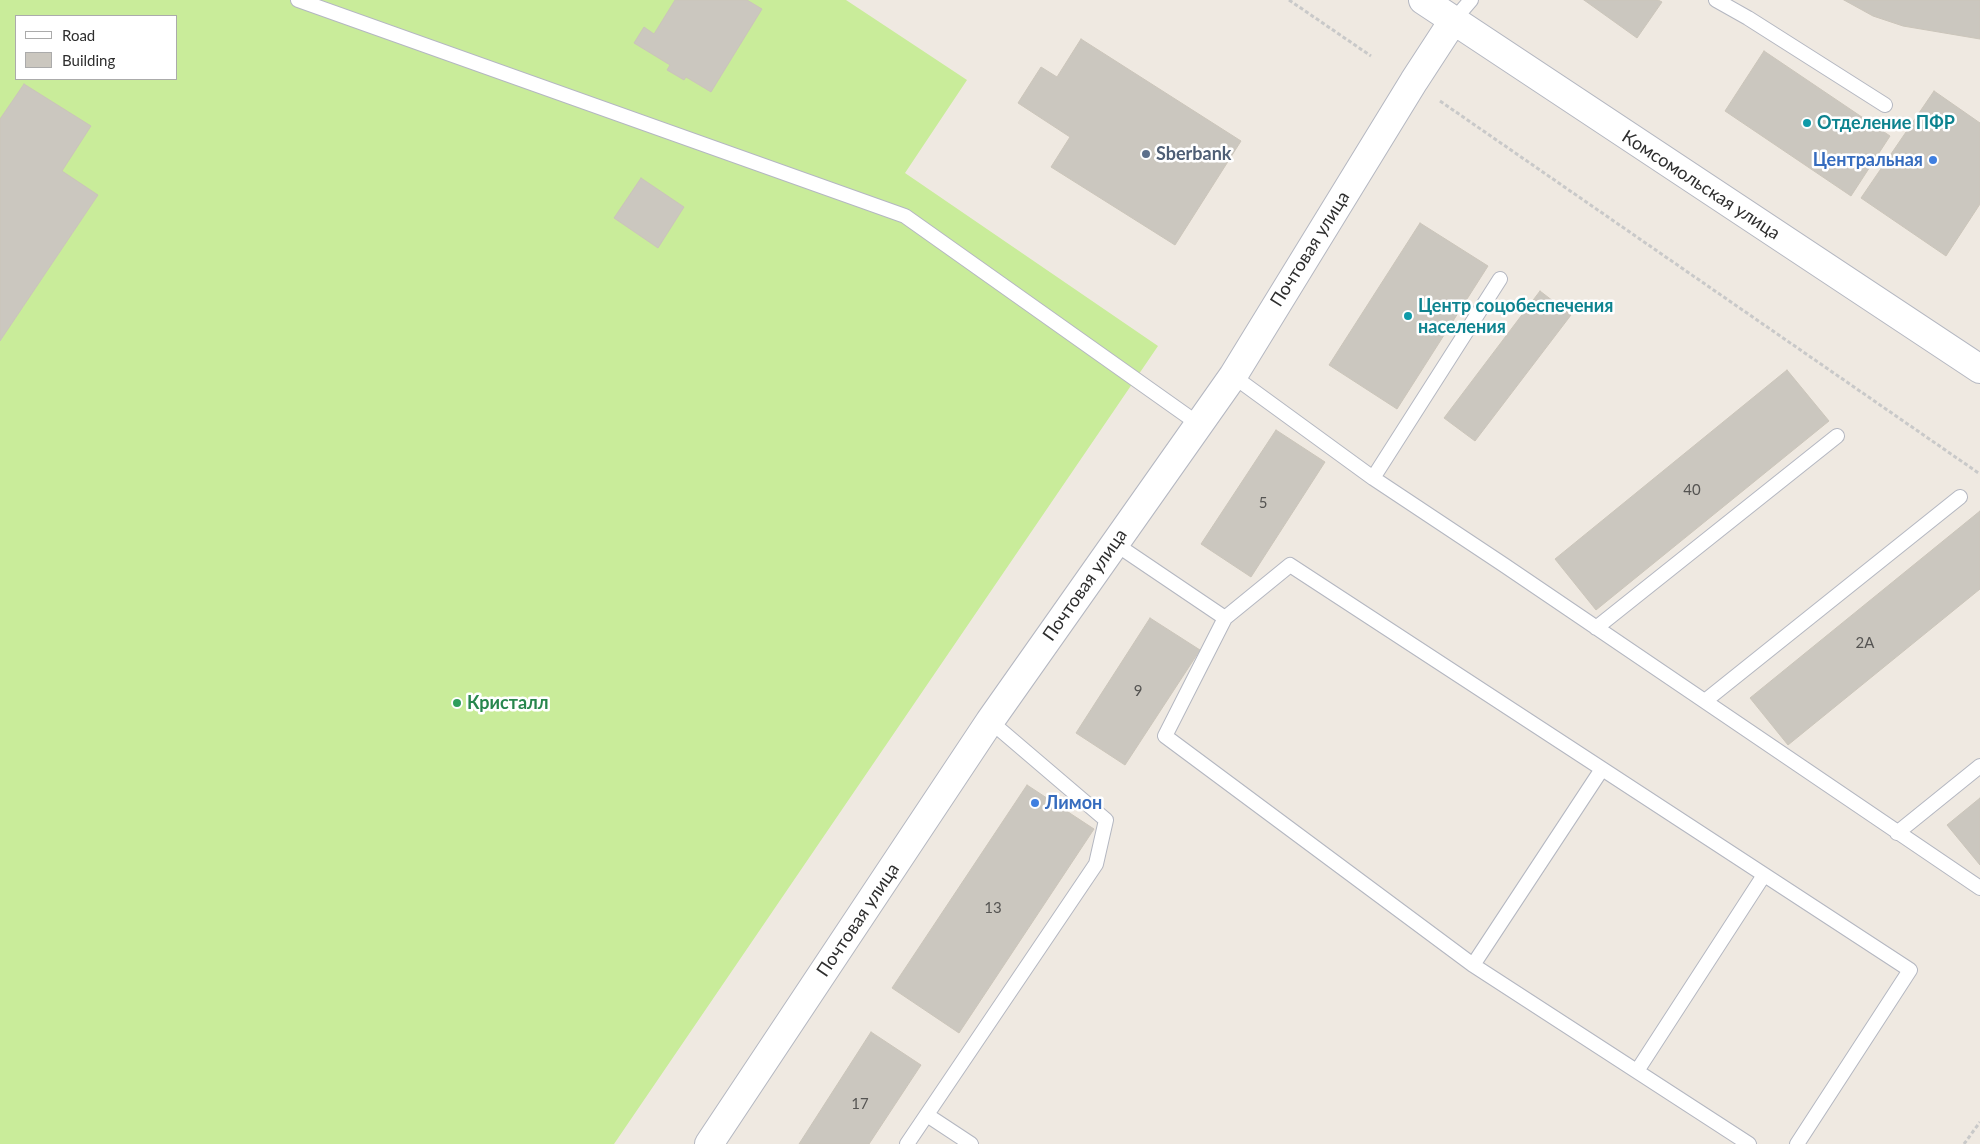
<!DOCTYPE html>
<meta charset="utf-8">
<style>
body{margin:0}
#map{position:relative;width:1980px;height:1144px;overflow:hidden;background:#efe9e1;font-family:Lato,sans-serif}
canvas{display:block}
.legend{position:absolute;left:15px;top:15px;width:162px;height:65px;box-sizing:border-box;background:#fff;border:1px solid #ababab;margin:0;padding:6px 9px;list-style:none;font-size:15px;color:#2e2e2e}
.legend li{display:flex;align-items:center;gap:10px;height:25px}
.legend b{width:25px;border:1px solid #ababab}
</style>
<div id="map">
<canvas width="1980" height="1144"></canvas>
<ul class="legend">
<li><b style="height:6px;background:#fff"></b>Road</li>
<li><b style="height:14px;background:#cbc7bf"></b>Building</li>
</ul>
</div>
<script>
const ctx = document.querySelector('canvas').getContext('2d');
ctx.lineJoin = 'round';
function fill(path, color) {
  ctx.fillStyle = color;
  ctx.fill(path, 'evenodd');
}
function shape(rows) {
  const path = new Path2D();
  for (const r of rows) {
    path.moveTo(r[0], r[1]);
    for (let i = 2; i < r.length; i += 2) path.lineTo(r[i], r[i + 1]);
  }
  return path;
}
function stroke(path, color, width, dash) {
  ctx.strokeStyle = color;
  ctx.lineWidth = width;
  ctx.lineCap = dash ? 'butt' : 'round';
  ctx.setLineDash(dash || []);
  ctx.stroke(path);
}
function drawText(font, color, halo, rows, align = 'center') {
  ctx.font = font + ' Lato,sans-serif';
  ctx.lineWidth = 5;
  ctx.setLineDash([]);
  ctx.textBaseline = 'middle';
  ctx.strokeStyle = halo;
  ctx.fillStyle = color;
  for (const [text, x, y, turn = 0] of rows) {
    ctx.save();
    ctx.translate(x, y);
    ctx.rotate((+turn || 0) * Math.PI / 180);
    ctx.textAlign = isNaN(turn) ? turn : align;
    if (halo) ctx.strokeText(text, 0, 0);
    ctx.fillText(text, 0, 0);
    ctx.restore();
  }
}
fill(shape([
 [0,0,846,0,967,80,905,173,1158,346,614,1144,0,1144],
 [16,16,176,16,176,79,16,79]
]), '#c9ec9a');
const building = shape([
 [675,0,747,0,762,9,711,92,686,77,684,80,667,70,670,65,634,43,644,27,654,34,675,0],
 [1584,0,1658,0,1662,2,1637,38,1584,0],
 [1844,0,1980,0,1980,39,1903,26,1873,16,1844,0],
 [1081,39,1241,141,1175,245,1051,167,1070,137,1018,103,1041,67,1057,77,1081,39],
 [1764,51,1890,136,1851,196,1725,111,1764,51],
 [24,84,91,126,62,171,98,195,0,341,0,119,24,84],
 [1934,91,1980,123,1980,204,1946,256,1861,198,1934,91],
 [641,178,684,207,658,248,614,218,641,178],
 [1420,223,1488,266,1397,409,1329,365,1420,223],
 [1540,291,1571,315,1475,441,1444,418,1540,291],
 [1787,370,1829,421,1596,610,1555,559,1787,370],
 [1276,430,1325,462,1251,577,1201,544,1276,430],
 [1980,511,1980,589,1788,745,1750,698,1980,511],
 [1150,618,1200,650,1125,765,1076,733,1150,618],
 [1027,785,1094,829,959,1033,892,988,1027,785],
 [1980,798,1980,865,1947,825,1980,798],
 [871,1032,921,1065,869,1144,799,1144,871,1032]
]);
fill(building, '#cbc7bf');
stroke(building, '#cbc5ba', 1);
const lane = shape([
 [298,0,905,216,1200,425],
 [1716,0,1748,18,1885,105],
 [1453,21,1471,0],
 [1233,376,1373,478,1504,565,1980,888],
 [1373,478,1500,279],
 [1114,543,1225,618,1290,565,1910,970,1797,1144],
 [1225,618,1165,736,1473,965,1749,1144],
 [1596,628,1837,436],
 [1705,701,1960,497],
 [1897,833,1980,766],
 [1473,965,1602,769],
 [1637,1071,1764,875],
 [927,1115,971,1144],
 [907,1144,1096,864,1106,820,990,721]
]);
const street = shape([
 [1423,0,1980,369],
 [709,1144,990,721,1233,376,1414,81,1453,21]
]);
stroke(lane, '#b4b7c1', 16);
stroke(street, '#b4b7c1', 30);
stroke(shape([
 [1289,0,1371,56],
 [1440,101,1980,474],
 [1964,1144,1980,1122]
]), '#c9c9c9', 3, [4, 2.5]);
stroke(lane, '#fff', 14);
stroke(street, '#fff', 28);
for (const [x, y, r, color] of [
 [1807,123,5,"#0f9aa8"],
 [1146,154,5,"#5c6f8a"],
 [1933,160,5,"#3f7fe0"],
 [1408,316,5,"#0f9aa8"],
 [457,703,5,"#2e9e5b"],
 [1035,803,5,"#3f7fe0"]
]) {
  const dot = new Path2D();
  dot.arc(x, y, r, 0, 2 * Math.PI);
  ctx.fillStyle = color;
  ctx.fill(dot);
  stroke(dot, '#fff', 2);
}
drawText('15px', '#555452', null, [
 ["40",1692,490],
 ["5",1263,503],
 ["2А",1865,643],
 ["9",1138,691],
 ["13",993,908],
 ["17",860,1104]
]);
drawText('bold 18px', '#0d838f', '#fff', [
 ["Отделение ПФР",1817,123],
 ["Центр соцобеспечения",1418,306],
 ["населения",1418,327]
], 'left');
drawText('bold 18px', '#4e5e75', '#fff', [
 ["Sberbank",1156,154]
], 'left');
drawText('bold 18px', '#366cbe', '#fff', [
 ["Центральная",1923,160],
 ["Лимон",1045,803,"left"]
], 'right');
drawText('18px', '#2e2e2e', '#fff', [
 ["Комсомольская улица",1701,185,33],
 ["Почтовая улица",1310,249,-58],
 ["Почтовая улица",1085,585,-55],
 ["Почтовая улица",858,920,-56]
]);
drawText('bold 18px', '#27864d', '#fff', [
 ["Кристалл",467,703]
], 'left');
</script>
